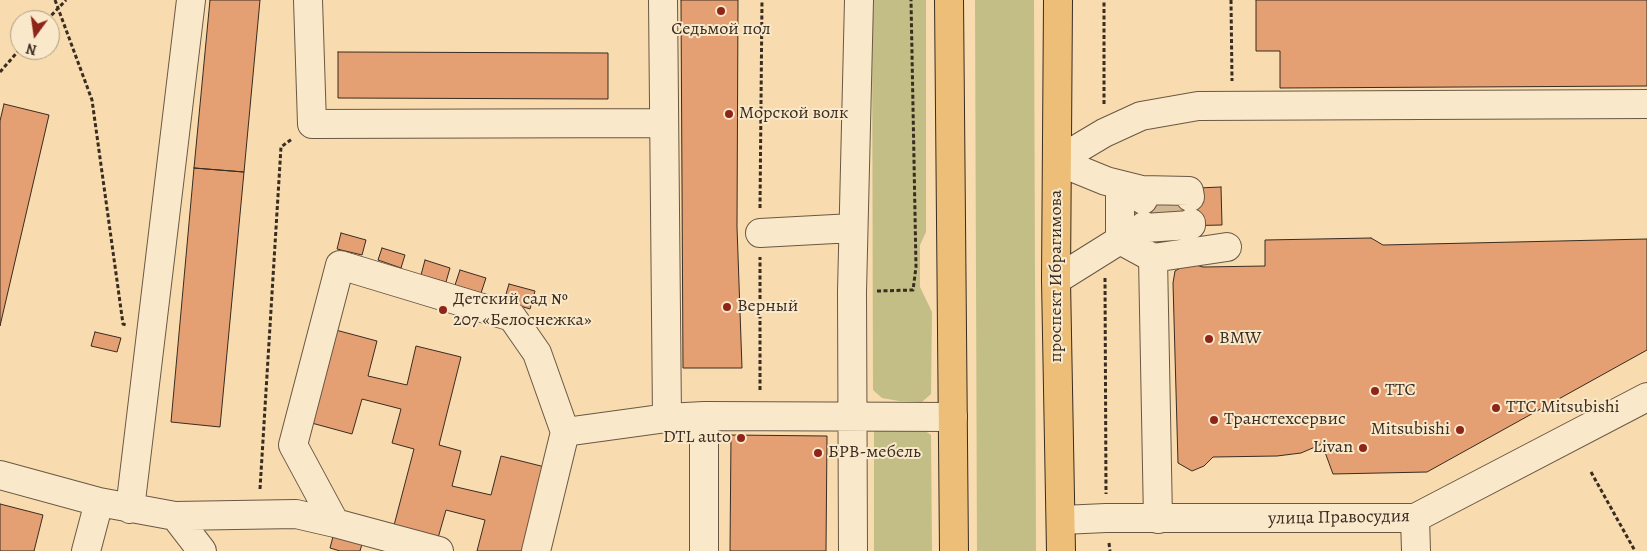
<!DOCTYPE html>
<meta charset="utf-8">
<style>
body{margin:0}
#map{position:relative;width:1647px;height:551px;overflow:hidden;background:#f8dbae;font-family:Alegreya,serif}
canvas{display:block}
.north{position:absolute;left:10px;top:10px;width:50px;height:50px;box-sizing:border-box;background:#fae8ca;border:1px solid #ad9d86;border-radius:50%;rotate:194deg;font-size:14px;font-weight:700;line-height:20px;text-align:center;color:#392c21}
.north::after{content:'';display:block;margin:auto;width:18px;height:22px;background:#8f2418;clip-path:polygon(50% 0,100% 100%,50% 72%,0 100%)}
</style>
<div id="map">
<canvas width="1647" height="551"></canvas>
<div class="north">N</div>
</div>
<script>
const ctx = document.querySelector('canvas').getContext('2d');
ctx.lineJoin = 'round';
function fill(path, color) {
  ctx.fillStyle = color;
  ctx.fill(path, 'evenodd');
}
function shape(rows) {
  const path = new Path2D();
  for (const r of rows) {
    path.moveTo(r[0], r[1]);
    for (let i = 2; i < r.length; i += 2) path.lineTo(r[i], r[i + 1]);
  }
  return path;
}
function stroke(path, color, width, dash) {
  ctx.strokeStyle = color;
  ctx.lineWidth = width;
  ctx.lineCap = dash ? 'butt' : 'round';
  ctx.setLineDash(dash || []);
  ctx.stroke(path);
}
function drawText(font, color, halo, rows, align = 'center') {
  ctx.font = font + ' Alegreya,serif';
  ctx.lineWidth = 4;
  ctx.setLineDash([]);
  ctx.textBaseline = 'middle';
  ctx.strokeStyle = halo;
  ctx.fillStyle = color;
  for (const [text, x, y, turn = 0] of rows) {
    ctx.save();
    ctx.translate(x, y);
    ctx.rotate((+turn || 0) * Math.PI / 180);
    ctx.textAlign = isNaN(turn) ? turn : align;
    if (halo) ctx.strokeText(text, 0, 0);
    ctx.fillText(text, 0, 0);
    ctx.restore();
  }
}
fill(shape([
 [872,0,926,0,926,232,920,245,920,287,932,312,931,394,922,402,899,401,882,398,873,390],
 [975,0,1034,0,1036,551,977,551],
 [917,425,931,435,932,551,874,551,874,432,878,429]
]), '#c3be86');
const building = shape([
 [210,0,260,0,244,172,194,168,210,0],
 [681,0,738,0,737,227,742,368,683,368,681,0],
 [1256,0,1647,0,1647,86,1280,88,1280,51,1256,51,1256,0],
 [338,52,608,53,608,99,338,98,338,52],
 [4,104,49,115,0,326,0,121,4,104],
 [194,168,244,172,220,427,171,422,194,168],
 [1221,187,1222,225,1133,227,1132,201,1198,188,1221,187],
 [341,233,366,240,362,255,337,249,341,233],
 [1371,238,1383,245,1647,239,1647,350,1427,472,1333,474,1322,444,1301,453,1277,456,1213,457,1204,466,1192,471,1178,463,1173,283,1175,271,1189,263,1203,267,1265,266,1265,240,1371,238],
 [382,248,405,255,401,268,378,260,382,248],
 [425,260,450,268,446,282,421,275,425,260],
 [460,270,486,278,481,293,455,285,460,270],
 [509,284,535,291,530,309,504,301,509,284],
 [332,329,377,341,368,376,407,385,416,346,461,357,439,445,461,451,452,486,491,495,501,456,545,467,525,551,477,551,485,520,446,510,436,545,392,533,414,449,392,443,401,409,362,399,352,434,308,422,332,329],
 [95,332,121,338,117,352,91,346,95,332],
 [731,435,827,436,826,551,730,551,731,435],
 [0,504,43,515,34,551,0,551,0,504],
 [335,529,364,537,360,551,340,551,330,548,335,529]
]);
fill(building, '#e49f73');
stroke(building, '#392c21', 1);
stroke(shape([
 [1165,199,1168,224]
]), '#d2b892', 28, [28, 14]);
const minor = shape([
 [308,0,312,124,663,123],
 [663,0,667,418,704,416,953,417],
 [1057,161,1104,133,1141,116,1198,106,1647,104],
 [1057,161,1106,181,1142,190,1143,200],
 [1120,185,1120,240,1153,258,1158,519],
 [1142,190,1189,191,1190,197],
 [1144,228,1191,225,1191,223],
 [760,233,853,228],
 [1153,258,1227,247],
 [1056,280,1120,240,1144,228,1144,226],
 [565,432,667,418],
 [0,475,99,502,175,516,202,551],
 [130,509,191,0],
 [175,516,296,514,335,523,439,551],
 [1415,518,1416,551],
 [1062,520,1106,518,1415,518,1647,397],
 [335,523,293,445,340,265,512,317,537,353,565,432,536,551],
 [86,551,99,502],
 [704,551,704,416],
 [853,551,852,292,859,0]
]);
const major = shape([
 [949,0,954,551],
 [1058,0,1056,280,1061,551]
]);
stroke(minor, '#695844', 30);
stroke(major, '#392c21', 30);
stroke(shape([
 [55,0,92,100,123,324,126,325],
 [1231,0,1232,81],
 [47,20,66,0],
 [0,72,20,49],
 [1104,104,1104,0],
 [760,208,762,0],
 [1105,278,1106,494],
 [877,291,913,290,916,267,911,0],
 [760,390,760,257],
 [1591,472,1635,551],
 [260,489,281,147,292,139],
 [1109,543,1110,551]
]), '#392c21', 3, [4, 2.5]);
stroke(minor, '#fae8ca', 28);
stroke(major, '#ecbe77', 28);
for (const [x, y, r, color] of [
 [721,11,5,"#8f2418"],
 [729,114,5,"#8f2418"],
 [727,307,5,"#8f2418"],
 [443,310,5,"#8f2418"],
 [1209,339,5,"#8f2418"],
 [1375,391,5,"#8f2418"],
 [1496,408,5,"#8f2418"],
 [1214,420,5,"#8f2418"],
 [1460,430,5,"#8f2418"],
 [741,438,5,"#8f2418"],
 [1363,448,5,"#8f2418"],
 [818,453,5,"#8f2418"]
]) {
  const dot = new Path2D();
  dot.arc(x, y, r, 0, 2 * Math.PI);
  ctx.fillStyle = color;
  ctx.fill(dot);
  stroke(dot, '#fae8ca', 2);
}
drawText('18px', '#392c21', '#fae8ca', [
 ["Седьмой пол",721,30,"center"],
 ["Морской волк",739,114],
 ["Детский сад №",453,300],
 ["207 «Белоснежка»",453,321],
 ["Верный",737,307],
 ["BMW",1219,339],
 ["ТТС",1385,391],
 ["ТТС Mitsubishi",1506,408],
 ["Транстехсервис",1224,420],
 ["Mitsubishi",1450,430,"right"],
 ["DTL auto",731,438,"right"],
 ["Livan",1353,448,"right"],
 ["БРВ-мебель",828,453]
], 'left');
drawText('18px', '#392c21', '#fae8ca', [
 ["проспект Ибрагимова",1057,276,-90],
 ["улица Правосудия",1339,518,-1]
]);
</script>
